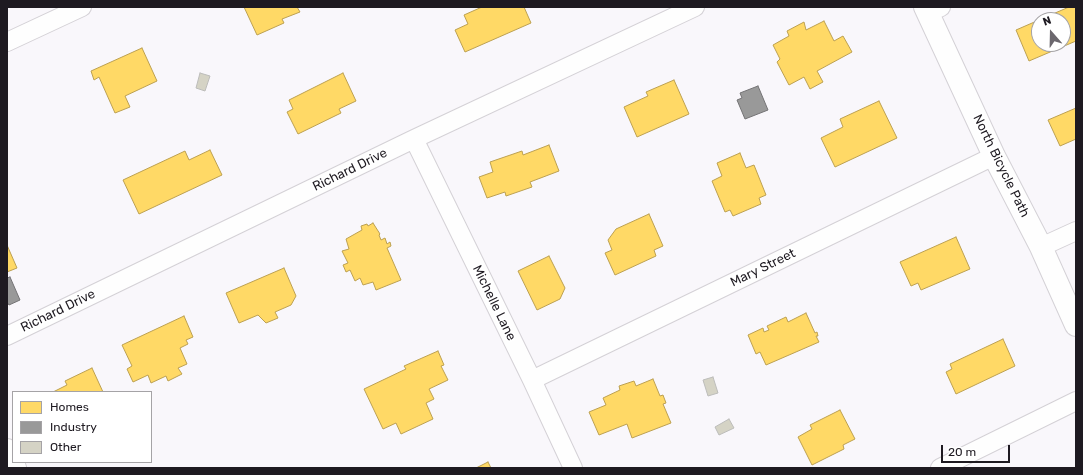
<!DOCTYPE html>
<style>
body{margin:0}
#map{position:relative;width:1083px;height:475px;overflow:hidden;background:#f9f7fb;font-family:Rubik,sans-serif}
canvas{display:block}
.frame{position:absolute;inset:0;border:8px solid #1e1a21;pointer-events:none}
.legend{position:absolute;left:12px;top:391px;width:140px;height:72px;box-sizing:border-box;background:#fff;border:1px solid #a5a3a6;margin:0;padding:5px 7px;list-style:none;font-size:12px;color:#1e1a21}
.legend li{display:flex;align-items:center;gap:8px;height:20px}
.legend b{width:20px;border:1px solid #a5a3a6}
.north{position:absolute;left:1031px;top:12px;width:40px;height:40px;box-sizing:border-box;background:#fff;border:1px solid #a5a3a6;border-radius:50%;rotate:340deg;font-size:11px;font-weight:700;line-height:16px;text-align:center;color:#1e1a21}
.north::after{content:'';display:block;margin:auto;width:14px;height:18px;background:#6b676d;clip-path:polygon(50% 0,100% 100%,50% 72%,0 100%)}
.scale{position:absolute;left:941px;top:445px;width:69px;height:18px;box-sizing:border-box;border:2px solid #1e1a21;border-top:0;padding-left:5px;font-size:12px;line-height:14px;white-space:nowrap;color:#1e1a21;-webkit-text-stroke:3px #fff;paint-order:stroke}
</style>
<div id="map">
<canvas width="1083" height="475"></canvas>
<div class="frame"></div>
<ul class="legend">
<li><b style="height:11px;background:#ffd966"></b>Homes</li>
<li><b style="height:11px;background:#999"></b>Industry</li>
<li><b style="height:11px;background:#d5d3c5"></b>Other</li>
</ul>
<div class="north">N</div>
<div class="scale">20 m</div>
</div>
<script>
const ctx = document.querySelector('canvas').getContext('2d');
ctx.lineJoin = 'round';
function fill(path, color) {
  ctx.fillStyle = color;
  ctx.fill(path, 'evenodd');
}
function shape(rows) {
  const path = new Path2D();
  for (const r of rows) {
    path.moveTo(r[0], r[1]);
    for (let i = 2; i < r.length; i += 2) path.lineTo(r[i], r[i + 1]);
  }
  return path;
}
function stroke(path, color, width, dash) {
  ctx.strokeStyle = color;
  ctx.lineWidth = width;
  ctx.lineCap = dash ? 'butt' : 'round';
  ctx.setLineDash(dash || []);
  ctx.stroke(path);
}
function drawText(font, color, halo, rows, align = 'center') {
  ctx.font = font + ' Rubik,sans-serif';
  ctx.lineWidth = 4;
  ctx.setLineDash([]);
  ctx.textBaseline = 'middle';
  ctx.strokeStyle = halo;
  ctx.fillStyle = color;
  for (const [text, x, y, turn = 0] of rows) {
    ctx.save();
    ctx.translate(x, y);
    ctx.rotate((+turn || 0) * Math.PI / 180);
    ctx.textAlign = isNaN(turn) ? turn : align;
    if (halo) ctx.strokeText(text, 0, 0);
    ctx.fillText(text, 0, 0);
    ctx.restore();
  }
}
const homes = shape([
 [244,7,297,7,300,12,282,19,284,23,257,35,244,7],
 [482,7,524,7,531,23,465,52,455,30,468,24,464,15,482,7],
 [1069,7,1076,7,1076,41,1029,61,1016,30,1069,7],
 [1039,20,1063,20,1063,44,1039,44,1039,20],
 [824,21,834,41,843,36,852,52,817,71,823,82,810,89,804,77,789,85,777,62,780,59,773,45,789,36,787,31,804,22,806,30,824,21],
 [142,48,157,81,125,96,130,107,115,113,99,77,94,80,91,71,142,48],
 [343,73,356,101,339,109,341,113,298,134,287,112,293,109,289,100,343,73],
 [674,80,689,114,637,137,624,107,648,96,646,92,674,80],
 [879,101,897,138,835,167,821,138,843,127,840,119,879,101],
 [1076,108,1076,139,1060,146,1048,120,1076,108],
 [549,145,559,171,530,182,532,187,506,196,505,192,487,198,479,177,493,172,490,162,522,151,523,155,549,145],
 [210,150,222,175,139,214,123,180,185,151,189,160,210,150],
 [740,153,746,168,754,165,766,195,759,198,761,204,733,216,730,210,725,212,712,181,722,176,717,163,740,153],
 [649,214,663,246,654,250,656,256,615,275,605,253,612,250,608,240,616,229,649,214],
 [373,223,380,234,379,235,381,240,385,238,387,244,390,242,391,246,387,248,401,280,376,290,373,282,363,285,360,278,355,281,350,270,346,272,343,265,348,263,342,251,349,249,346,239,362,230,361,226,367,224,368,226,373,223],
 [956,237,970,269,921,290,918,283,911,286,900,262,956,237],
 [7,245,17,268,7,272,7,245],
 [549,256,565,288,560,299,537,310,518,271,549,256],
 [284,268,296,296,291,305,275,312,278,318,266,323,258,315,239,323,226,293,284,268],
 [806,313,815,333,817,332,818,336,816,336,819,342,766,365,760,352,756,354,748,335,763,328,764,332,769,330,767,326,786,317,788,322,806,313],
 [184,316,193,337,186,340,188,344,180,348,187,364,178,368,182,374,168,381,166,376,151,383,148,375,133,382,127,369,132,366,122,345,184,316],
 [1003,339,1015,366,956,394,946,372,952,369,950,364,1003,339],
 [438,351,444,365,441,366,448,380,429,389,434,399,426,403,433,419,401,434,396,423,383,429,364,389,406,369,404,366,438,351],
 [92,368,103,392,53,392,67,385,65,381,92,368],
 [653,379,660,396,663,395,666,403,663,404,671,423,632,438,627,424,599,435,589,412,606,405,603,398,620,390,619,386,634,381,636,386,653,379],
 [840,410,855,439,843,445,844,449,812,465,798,437,812,429,810,425,840,410],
 [488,462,491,468,476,468,488,462]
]);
fill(homes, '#ffd966');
stroke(homes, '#bca051', 1);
const industry = shape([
 [758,86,768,110,745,119,737,100,742,98,740,93,758,86],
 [10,277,20,300,9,305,7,302,7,278,10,277]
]);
fill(industry, '#999');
stroke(industry, '#747375', 1);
const building = shape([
 [200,73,210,76,205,91,196,88,200,73],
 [713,377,718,393,708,396,703,380,713,377],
 [729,419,734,428,719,435,715,427,729,419]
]);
fill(building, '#d5d3c5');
stroke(building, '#bcbcba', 1);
const minor = shape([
 [928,13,941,7],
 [7,42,82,7],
 [414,139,532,380,573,468],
 [1041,247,1076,231],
 [7,336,414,139,695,7],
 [532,380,994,156],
 [940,468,1076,401]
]);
const tertiary = shape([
 [925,7,994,156,1041,247,1076,325],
 [7,450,15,468]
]);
stroke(minor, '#d4d1d6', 20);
stroke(tertiary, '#d4d1d6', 24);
stroke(minor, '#fefefe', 18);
stroke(tertiary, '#fefefe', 22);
drawText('13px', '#1e1a21', '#fff', [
 ["North Bicycle Path",1001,166,64],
 ["Richard Drive",350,170,-26],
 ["Mary Street",763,268,-26],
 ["Michelle Lane",494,303,64],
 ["Richard Drive",58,311,-26]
]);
</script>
